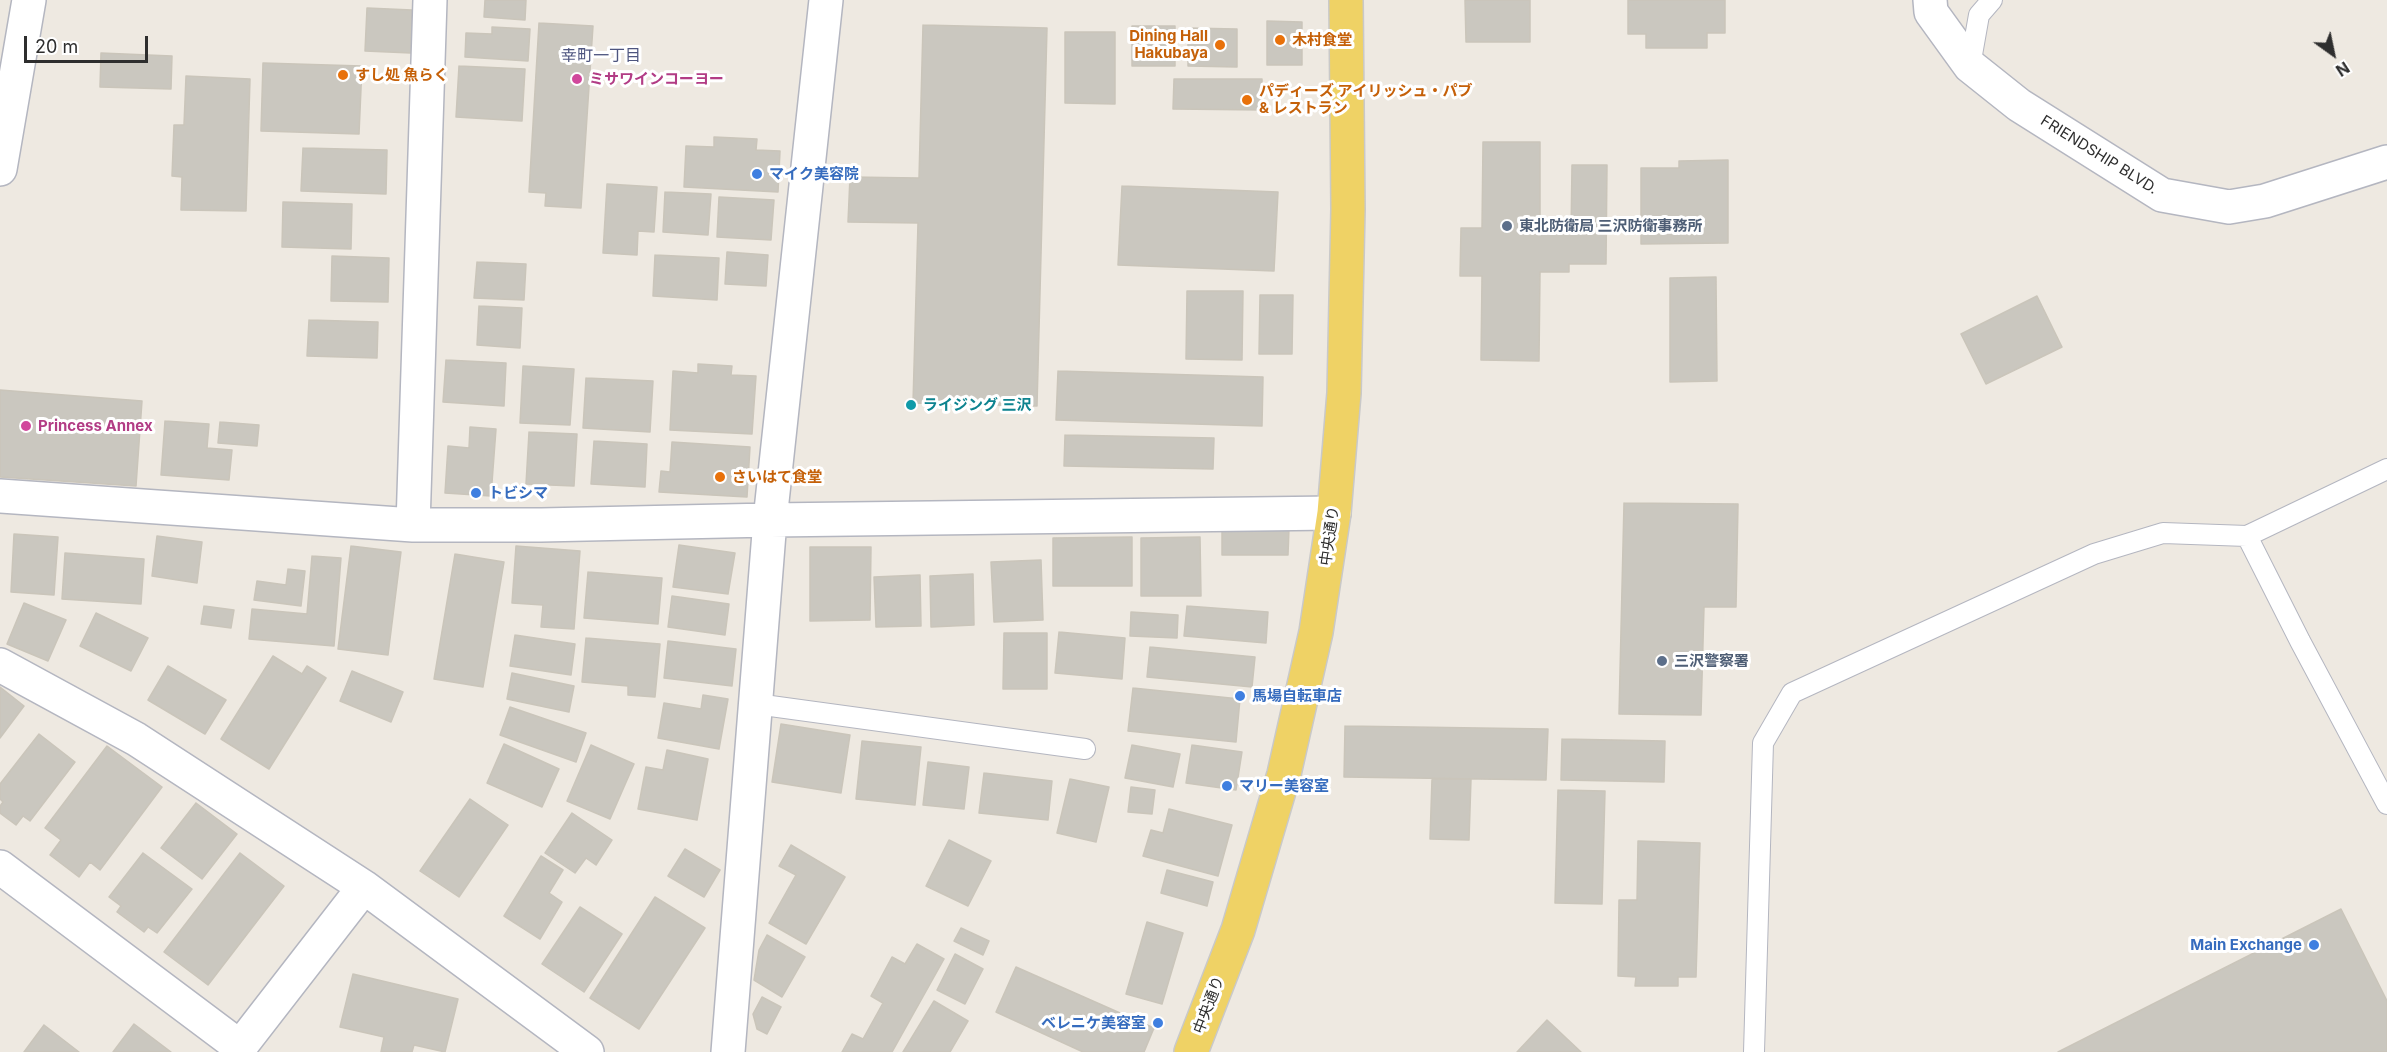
<!DOCTYPE html>
<meta charset="utf-8">
<style>
body{margin:0}
#map{position:relative;width:2387px;height:1052px;overflow:hidden;background:#eee9e1;font-family:Inter,sans-serif}
canvas{display:block}
.north{position:absolute;left:2303px;top:24px;width:60px;height:60px;-webkit-text-stroke:4px #fff;paint-order:stroke;rotate:147deg;font-size:16px;font-weight:700;line-height:24px;text-align:center;color:#2e2e2e}
.north::after{content:'';display:block;margin:auto;width:21px;height:27px;background:#2e2e2e;clip-path:polygon(50% 0,100% 100%,50% 72%,0 100%)}
.scale{position:absolute;left:24px;top:36px;width:124px;height:27px;box-sizing:border-box;border:3px solid #2e2e2e;border-top:0;padding-left:8px;font-size:18px;line-height:21px;white-space:nowrap;color:#2e2e2e;-webkit-text-stroke:4px #fff;paint-order:stroke}
</style>
<div id="map">
<canvas width="2387" height="1052"></canvas>
<div class="north">N</div>
<div class="scale">20 m</div>
</div>
<script>
const ctx = document.querySelector('canvas').getContext('2d');
ctx.lineJoin = 'round';
function fill(path, color) {
  ctx.fillStyle = color;
  ctx.fill(path, 'evenodd');
}
function shape(rows) {
  const path = new Path2D();
  for (const r of rows) {
    path.moveTo(r[0], r[1]);
    for (let i = 2; i < r.length; i += 2) path.lineTo(r[i], r[i + 1]);
  }
  return path;
}
function stroke(path, color, width, dash) {
  ctx.strokeStyle = color;
  ctx.lineWidth = width;
  ctx.lineCap = dash ? 'butt' : 'round';
  ctx.setLineDash(dash || []);
  ctx.stroke(path);
}
function drawText(font, color, halo, rows, align = 'center') {
  ctx.font = font + ' Inter,"Noto Sans JP",sans-serif';
  ctx.lineWidth = 6;
  ctx.setLineDash([]);
  ctx.textBaseline = 'middle';
  ctx.strokeStyle = halo;
  ctx.fillStyle = color;
  for (const [text, x, y, turn = 0] of rows) {
    ctx.save();
    ctx.translate(x, y);
    ctx.rotate((+turn || 0) * Math.PI / 180);
    ctx.textAlign = isNaN(turn) ? turn : align;
    if (halo) ctx.strokeText(text, 0, 0);
    ctx.fillText(text, 0, 0);
    ctx.restore();
  }
}
const building = shape([
 [485,0,526,0,525,20,484,17,485,0],
 [1465,0,1530,0,1530,42,1466,42,1465,0],
 [1628,0,1725,0,1725,33,1707,33,1707,48,1646,48,1646,34,1628,34,1628,0],
 [367,8,412,10,411,53,365,51,367,8],
 [1267,21,1302,22,1302,65,1267,65,1267,21],
 [539,23,593,26,581,208,545,206,546,193,529,192,539,23],
 [923,25,1047,28,1037,406,913,403,918,223,848,222,850,177,919,178,923,25],
 [1132,26,1175,26,1175,66,1132,66,1132,26],
 [492,27,530,29,528,61,465,57,466,33,492,34,492,27],
 [1188,28,1237,29,1237,67,1188,66,1188,28],
 [1065,32,1115,32,1115,104,1065,103,1065,32],
 [101,53,172,56,171,89,100,87,101,53],
 [263,63,362,66,359,134,261,131,263,63],
 [459,66,525,69,522,121,456,117,459,66],
 [186,76,250,79,246,211,181,210,182,177,172,176,174,125,184,125,186,76],
 [1174,79,1262,79,1262,110,1173,109,1174,79],
 [714,137,757,139,756,150,780,151,778,192,684,187,686,146,714,147,714,137],
 [1483,142,1540,142,1540,233,1571,234,1572,165,1607,165,1606,264,1569,264,1569,272,1540,272,1539,361,1481,360,1482,276,1460,276,1461,228,1482,228,1483,142],
 [303,148,387,150,386,194,301,191,303,148],
 [1728,160,1728,243,1641,244,1641,168,1679,168,1679,161,1728,160],
 [607,184,657,187,654,232,638,231,637,255,603,253,607,184],
 [1122,186,1278,192,1274,271,1118,265,1122,186],
 [665,192,711,194,708,235,663,232,665,192],
 [719,197,774,200,771,240,717,237,719,197],
 [283,202,352,204,351,249,282,247,283,202],
 [727,252,768,255,766,286,725,284,727,252],
 [655,255,719,258,717,300,653,296,655,255],
 [332,256,389,258,388,302,331,301,332,256],
 [477,262,526,264,524,300,474,298,477,262],
 [1716,277,1717,381,1670,382,1670,278,1716,277],
 [1187,291,1243,291,1242,360,1186,359,1187,291],
 [1260,295,1293,295,1292,354,1259,354,1260,295],
 [2037,296,2062,347,1986,384,1961,334,2037,296],
 [479,306,522,308,520,348,477,345,479,306],
 [309,320,378,322,377,358,307,356,309,320],
 [446,360,506,363,504,406,443,402,446,360],
 [698,364,732,366,731,375,756,376,752,434,670,430,673,371,698,373,698,364],
 [523,366,574,369,570,425,520,423,523,366],
 [1058,371,1263,377,1262,426,1056,420,1058,371],
 [586,378,653,381,650,432,583,428,586,378],
 [0,390,142,401,136,486,0,477,0,390],
 [165,421,209,424,207,448,232,450,229,480,161,475,165,421],
 [220,422,259,425,257,446,218,443,220,422],
 [470,427,496,429,491,496,445,493,448,446,469,448,470,427],
 [529,432,577,434,574,486,526,484,529,432],
 [1065,435,1214,438,1213,469,1064,466,1065,435],
 [594,441,647,444,645,487,591,484,594,441],
 [672,442,750,447,747,497,659,492,661,471,670,472,672,442],
 [1624,503,1738,504,1736,607,1704,607,1701,715,1619,714,1624,503],
 [1289,528,1288,555,1222,555,1222,529,1289,528],
 [14,534,58,537,54,595,11,592,14,534],
 [157,536,202,542,197,583,152,576,157,536],
 [1132,537,1132,586,1053,586,1053,538,1132,537],
 [1200,537,1201,596,1141,596,1141,538,1200,537],
 [679,545,735,553,728,594,673,587,679,545],
 [351,546,401,552,388,655,338,649,351,546],
 [516,546,580,551,574,629,541,627,543,605,512,603,516,546],
 [810,547,871,547,870,620,810,621,810,547],
 [65,553,144,559,141,604,62,599,65,553],
 [455,554,504,562,483,687,434,679,455,554],
 [312,556,341,558,334,646,249,639,252,609,307,614,312,556],
 [1041,560,1043,620,994,622,991,562,1041,560],
 [288,569,305,571,301,606,254,600,257,581,286,585,288,569],
 [588,572,662,578,658,624,584,618,588,572],
 [973,574,974,625,931,627,930,576,973,574],
 [920,575,921,626,876,627,874,577,920,575],
 [672,596,729,604,725,635,668,627,672,596],
 [24,603,66,620,48,661,7,644,24,603],
 [204,606,234,610,231,628,201,624,204,606],
 [1187,606,1268,612,1266,643,1184,636,1187,606],
 [1131,612,1178,615,1177,638,1130,636,1131,612],
 [96,613,148,638,131,671,80,646,96,613],
 [1059,632,1125,638,1122,679,1055,673,1059,632],
 [1004,633,1047,633,1047,689,1003,689,1004,633],
 [515,635,575,644,571,675,510,666,515,635],
 [586,638,660,644,655,697,628,695,628,686,582,682,586,638],
 [668,641,736,649,732,686,664,678,668,641],
 [1150,647,1255,657,1252,687,1147,677,1150,647],
 [273,656,302,674,307,666,326,678,269,769,221,739,273,656],
 [168,666,226,700,205,734,148,700,168,666],
 [352,671,403,692,391,722,340,701,352,671],
 [512,673,574,686,569,712,507,699,512,673],
 [0,687,24,706,0,738,0,687],
 [1133,688,1240,699,1236,742,1128,731,1133,688],
 [703,695,728,699,719,749,658,738,664,703,701,709,703,695],
 [510,707,586,733,576,762,500,735,510,707],
 [781,724,850,735,841,793,772,782,781,724],
 [1345,726,1548,729,1546,780,1344,777,1345,726],
 [39,734,75,762,30,821,23,816,16,825,0,813,0,806,3,802,0,799,0,784,39,734],
 [1562,739,1665,741,1664,782,1561,780,1562,739],
 [862,741,921,747,915,805,856,799,862,741],
 [504,744,559,769,542,807,487,783,504,744],
 [591,745,634,764,610,819,567,801,591,745],
 [1132,745,1180,754,1173,787,1125,778,1132,745],
 [1192,745,1242,752,1236,790,1186,783,1192,745],
 [107,746,162,787,100,870,90,862,79,877,50,855,61,840,45,828,107,746],
 [667,750,708,759,697,820,638,809,646,767,663,770,667,750],
 [928,762,969,767,964,809,923,805,928,762],
 [984,773,1052,781,1048,820,979,813,984,773],
 [1070,779,1109,787,1096,842,1057,833,1070,779],
 [1432,779,1471,779,1469,840,1430,839,1432,779],
 [1131,787,1155,790,1152,814,1128,812,1131,787],
 [1558,790,1605,791,1602,904,1555,903,1558,790],
 [470,799,508,825,459,897,420,871,470,799],
 [196,803,237,834,202,879,161,848,196,803],
 [1169,809,1232,825,1218,876,1143,856,1151,830,1163,833,1169,809],
 [572,813,612,840,596,865,586,858,575,873,545,853,572,813],
 [949,840,991,861,968,906,926,886,949,840],
 [1638,841,1700,843,1696,977,1678,977,1678,986,1635,986,1636,977,1618,976,1619,900,1637,900,1638,841],
 [791,845,845,877,806,944,769,923,796,875,779,866,791,845],
 [685,849,720,870,704,897,668,876,685,849],
 [143,853,192,889,157,933,148,927,144,932,117,912,121,906,109,897,143,853],
 [240,853,284,886,208,985,164,952,240,853],
 [541,856,563,870,549,893,562,902,540,939,504,916,541,856],
 [1167,870,1213,882,1207,906,1161,893,1167,870],
 [655,897,705,928,639,1029,590,998,655,897],
 [580,907,622,934,584,992,542,964,580,907],
 [2341,909,2387,1001,2387,1052,2058,1052,2341,909],
 [1147,922,1183,933,1162,1004,1126,994,1147,922],
 [961,928,989,941,983,955,954,941,961,928],
 [767,935,805,957,782,997,754,980,759,950,767,935],
 [917,944,944,959,892,1052,842,1052,852,1034,863,1039,883,1003,871,996,892,957,905,964,917,944],
 [955,954,983,969,965,1004,937,990,955,954],
 [1016,967,1154,1028,1144,1052,1083,1052,996,1012,1016,967],
 [353,974,458,999,445,1052,414,1045,412,1052,381,1052,384,1037,340,1027,353,974],
 [762,997,781,1007,767,1034,757,1029,753,1014,762,997],
 [934,1001,968,1021,950,1052,903,1052,934,1001],
 [1547,1020,1581,1052,1517,1052,1547,1020],
 [134,1024,171,1052,113,1052,134,1024],
 [44,1025,79,1052,24,1052,44,1025]
]);
fill(building, '#cac7bf');
stroke(building, '#cac5ba', 1.5);
const service = shape([
 [1970,66,1979,15,1992,0],
 [2247,536,2300,641,2387,804],
 [756,704,1085,749],
 [1754,1052,1763,743,1792,693,2094,554,2163,533,2247,536,2387,469]
]);
const minor = shape([
 [0,169,29,0],
 [0,496,413,525,430,0],
 [413,525,541,525,770,520,1334,513],
 [0,665,136,739,364,887,587,1052],
 [0,867,240,1047],
 [236,1052,364,887],
 [728,1052,770,520,826,0]
]);
const tertiary = shape([
 [1930,0,1931,12,1970,66,2019,105,2162,195,2229,207,2265,201,2387,162]
]);
const primary = shape([
 [1191,1052,1238,930,1284,774,1316,632,1334,513,1344,393,1348,209,1346,0]
]);
stroke(service, '#b4b6c0', 22);
stroke(minor, '#b4b6c0', 36);
stroke(tertiary, '#b4b6c0', 36);
stroke(primary, '#c9c9c9', 36);
stroke(service, '#fff', 20);
stroke(minor, '#fff', 33);
stroke(tertiary, '#fff', 33);
stroke(primary, '#efd265', 33);
for (const [x, y, r, color] of [
 [1280,40,6,"#e8710a"],
 [1220,45,6,"#e8710a"],
 [343,75,6,"#e8710a"],
 [577,79,6,"#d1479c"],
 [1247,100,6,"#e8710a"],
 [757,174,6,"#3f7fe0"],
 [1507,226,6,"#5c6f8a"],
 [911,405,6,"#0f9aa8"],
 [26,426,6,"#d1479c"],
 [720,477,6,"#e8710a"],
 [476,493,6,"#3f7fe0"],
 [1662,661,6,"#5c6f8a"],
 [1240,696,6,"#3f7fe0"],
 [1227,786,6,"#3f7fe0"],
 [2314,945,6,"#3f7fe0"],
 [1158,1023,6,"#3f7fe0"]
]) {
  const dot = new Path2D();
  dot.arc(x, y, r, 0, 2 * Math.PI);
  ctx.fillStyle = color;
  ctx.fill(dot);
  stroke(dot, '#fff', 2);
}
drawText('bold 15px', '#c56008', '#fff', [
 ["Dining Hall",1208,36,"right"],
 ["Hakubaya",1208,53,"right"],
 ["木村食堂",1292,40],
 ["すし処 魚らく",355,75],
 ["パディーズ アイリッシュ・パブ",1259,91],
 ["& レストラン",1259,108],
 ["さいはて食堂",732,477]
], 'left');
drawText('bold 15px', '#b23c85', '#fff', [
 ["ミサワインコーヨー",589,79],
 ["Princess Annex",38,426]
], 'left');
drawText('15px', '#2e2e2e', '#fff', [
 ["FRIENDSHIP BLVD.",2099,155,32],
 ["中央通り",1330,536,-82],
 ["中央通り",1209,1005,-69]
]);
drawText('bold 15px', '#366cbe', '#fff', [
 ["マイク美容院",769,174],
 ["トビシマ",488,493],
 ["馬場自転車店",1252,696],
 ["マリー美容室",1239,786],
 ["Main Exchange",2302,945,"right"],
 ["ベレニケ美容室",1146,1023,"right"]
], 'left');
drawText('bold 15px', '#4e5e75', '#fff', [
 ["東北防衛局 三沢防衛事務所",1519,226],
 ["三沢警察署",1674,661]
], 'left');
drawText('bold 15px', '#0d838f', '#fff', [
 ["ライジング 三沢",923,405]
], 'left');
drawText('16px', '#4e557f', '#fff', [
 ["幸町一丁目",601,56]
]);
</script>
